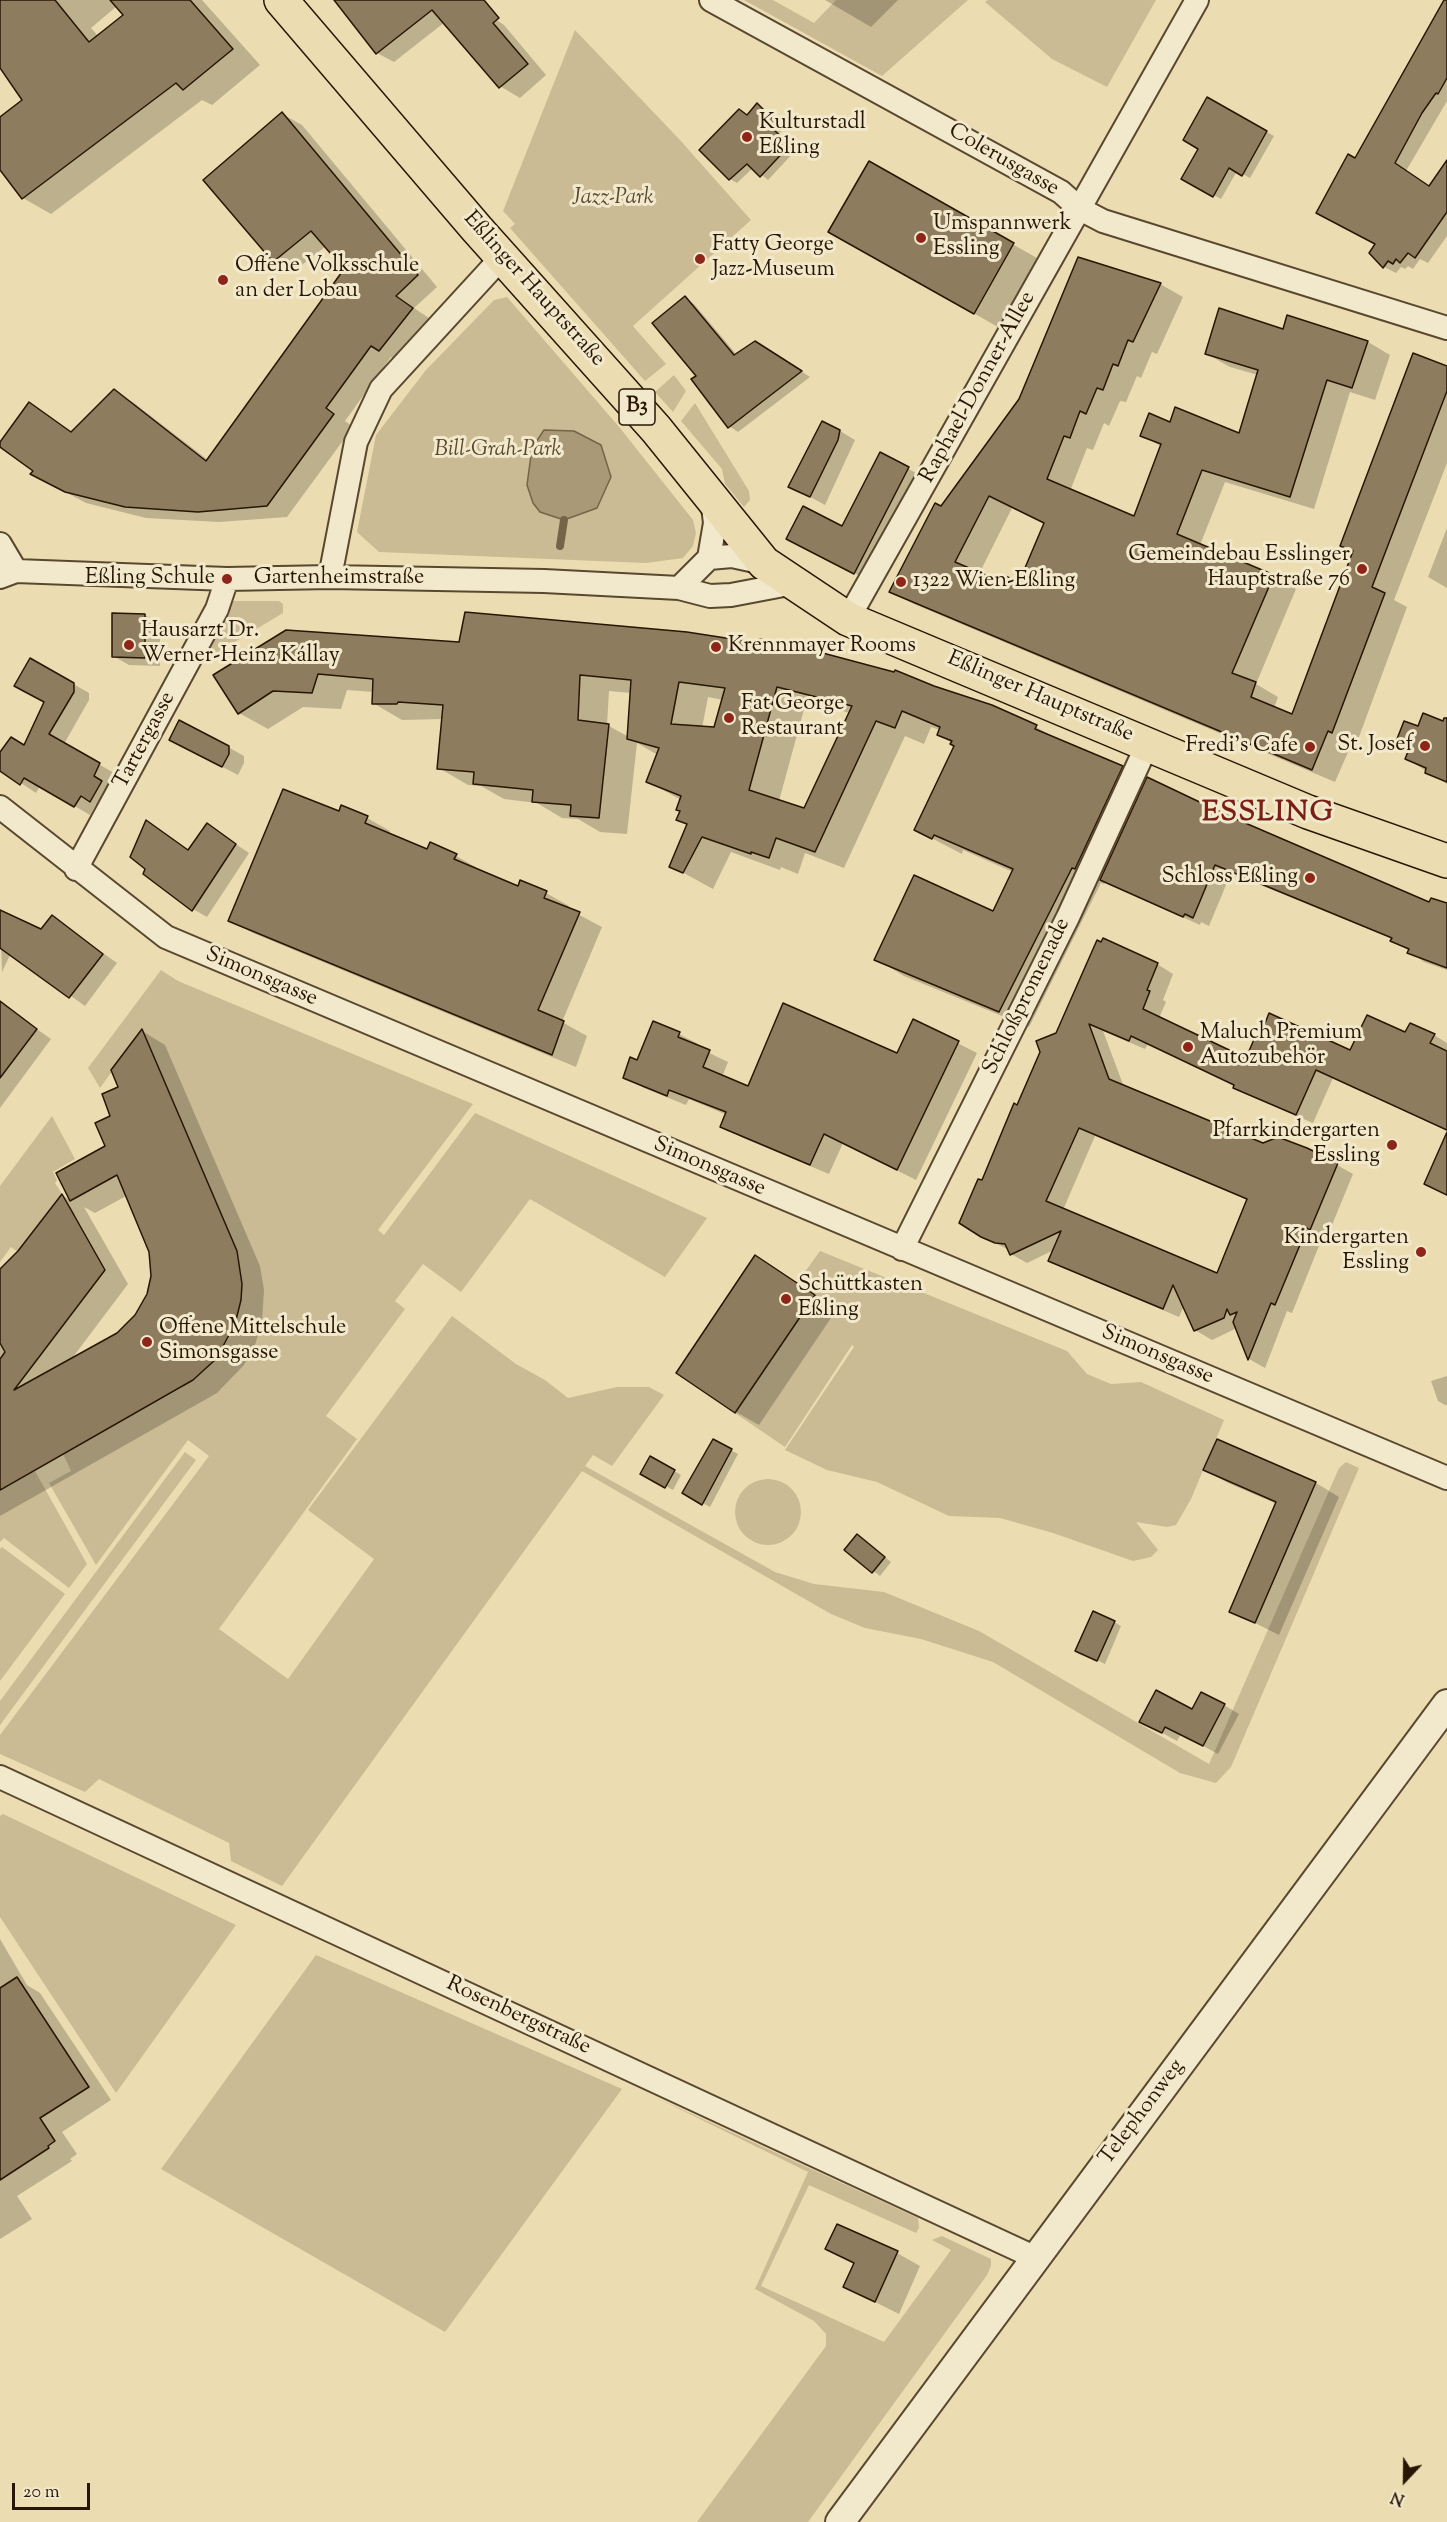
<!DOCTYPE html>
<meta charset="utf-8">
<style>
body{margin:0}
#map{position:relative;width:1447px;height:2522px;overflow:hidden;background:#ebddb1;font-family:"Sorts Mill Goudy",serif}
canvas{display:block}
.north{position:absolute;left:1375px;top:2450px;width:60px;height:60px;-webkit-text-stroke:4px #f2e9cc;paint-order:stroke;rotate:202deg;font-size:16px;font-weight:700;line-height:24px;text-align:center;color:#281604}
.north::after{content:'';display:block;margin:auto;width:21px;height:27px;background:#281604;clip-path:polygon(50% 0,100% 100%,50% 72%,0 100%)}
.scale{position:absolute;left:12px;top:2483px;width:78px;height:27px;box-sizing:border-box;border:3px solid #281604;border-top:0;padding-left:8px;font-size:18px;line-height:21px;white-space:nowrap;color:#281604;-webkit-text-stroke:4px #f2e9cc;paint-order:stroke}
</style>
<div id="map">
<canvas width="1447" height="2522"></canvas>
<div class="north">N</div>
<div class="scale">20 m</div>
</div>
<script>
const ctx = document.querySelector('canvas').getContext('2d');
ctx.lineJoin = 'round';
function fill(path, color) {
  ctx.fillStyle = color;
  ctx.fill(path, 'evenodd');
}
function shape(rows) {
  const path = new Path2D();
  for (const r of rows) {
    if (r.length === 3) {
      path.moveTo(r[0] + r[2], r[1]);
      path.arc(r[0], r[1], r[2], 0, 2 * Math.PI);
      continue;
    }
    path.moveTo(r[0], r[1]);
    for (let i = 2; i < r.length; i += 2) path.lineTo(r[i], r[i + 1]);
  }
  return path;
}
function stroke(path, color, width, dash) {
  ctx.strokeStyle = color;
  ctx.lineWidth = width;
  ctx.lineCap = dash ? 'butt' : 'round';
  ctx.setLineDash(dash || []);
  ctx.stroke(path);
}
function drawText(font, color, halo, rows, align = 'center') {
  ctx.font = font + ' "Sorts Mill Goudy",serif';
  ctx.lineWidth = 6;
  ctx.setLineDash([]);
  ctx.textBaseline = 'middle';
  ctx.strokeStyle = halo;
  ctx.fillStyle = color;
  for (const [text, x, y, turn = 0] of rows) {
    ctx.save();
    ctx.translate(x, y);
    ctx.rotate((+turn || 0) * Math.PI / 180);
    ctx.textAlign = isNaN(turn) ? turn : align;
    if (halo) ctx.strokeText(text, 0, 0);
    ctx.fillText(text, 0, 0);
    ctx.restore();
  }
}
fill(shape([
 [744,0,773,0,814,23,836,0,968,0,882,76],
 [988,0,1156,0,1107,87,1052,59,985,2],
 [575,30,680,140,751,220,633,326,666,364,645,381,510,228,515,224,503,211],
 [507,297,620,428,693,520,696,533,693,546,683,558,646,563,379,552,357,532,376,435,426,370,494,300],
 [674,375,686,391,673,412,655,392],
 [695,403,749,491,750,500,744,507,725,484,722,469,681,421],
 [228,601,279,601,283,604,283,613,203,661,200,655],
 [161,970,178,981,473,1104,378,1230,384,1235,475,1113,707,1218,665,1277,530,1199,461,1292,423,1264,395,1301,405,1309,326,1416,357,1439,219,1629,288,1679,374,1559,308,1510,452,1316,516,1364,545,1380,568,1398,617,1387,649,1387,664,1395,612,1466,593,1455,585,1466,775,1572,814,1584,884,1592,979,1631,1209,1764,1339,1468,1346,1462,1359,1468,1231,1767,1216,1783,1180,1773,993,1662,921,1639,865,1628,831,1614,582,1471,282,1886,231,1861,229,1843,99,1779,85,1792,0,1754,0,1735,209,1456,188,1440,96,1565,49,1483,71,1471,63,1454,180,1389,205,1370,229,1338,239,1308,241,1275,237,1251,142,1030,100,1088,88,1068],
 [52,1116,75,1159,53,1172,57,1180,55,1183,75,1214,69,1224,56,1201,18,1252,11,1247,0,1262,0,1186],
 [820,1251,1067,1351,1087,1374,1111,1384,1141,1382,1224,1420,1191,1499,1176,1525,1167,1527,1136,1522,1158,1550,1151,1557,1133,1561,1053,1533,1000,1518,949,1516,877,1482,827,1470,785,1450,854,1347,852,1345,785,1447,735,1413,815,1295,797,1283],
 [185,1452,196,1460,0,1725,0,1701],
 [35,1471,87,1564,69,1588,4,1538,0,1542,0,1490],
 [768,1512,33],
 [2,1547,65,1594,0,1681,0,1549],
 [3,1814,236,1925,116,2093,0,1917,0,1816],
 [316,1955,622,2089,445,2332,161,2169],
 [657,2098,918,2218,919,2228,916,2233,809,2185,761,2286,884,2342,951,2250,932,2240,942,2236,991,2259,991,2266,987,2275,808,2522,697,2522,826,2346,826,2334,814,2321,755,2289,808,2172]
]), '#cabb94');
const water = shape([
 [544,430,574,431,601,445,611,477,597,508,564,520,540,512,533,503,527,485,532,448,544,430]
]);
fill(water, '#a99976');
stroke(water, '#756548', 1.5);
fill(shape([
 [0,0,202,0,260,65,212,105,202,100,51,214,23,198,0,167,0,118,25,100,0,66],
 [117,6,125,16,99,37,91,28],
 [338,0,466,0,504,25,546,75,520,98,500,86,445,22,394,62,377,53],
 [825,0,898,0,871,27],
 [1446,0,1447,101,1406,171,1430,187,1447,163,1447,236,1428,263,1420,259,1413,269,1408,266,1405,269,1401,267,1396,273,1384,267,1371,253,1377,244,1356,160],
 [1208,99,1274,136,1250,178,1237,171,1221,199,1183,178,1200,149],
 [757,105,784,129,779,133,796,150,768,180,753,168,737,183,730,179,701,150,748,116],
 [282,114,302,125,437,287,414,308,432,320,399,362,391,357,345,421,353,427,287,517,219,522,146,518,86,503,52,485,0,446,29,404,73,433,114,391,134,403,208,460,346,269,326,246,293,272,274,261],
 [869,163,1044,262,1005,331,861,249],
 [1160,284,1183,297,1157,354,1152,352,1141,378,1137,376,1126,402,1120,401,1109,426,1104,423,1093,450,1087,448,1070,491,1135,518,1162,447,1142,435,1170,424,1240,435,1258,375,1230,367,1207,354,1284,331,1368,342,1390,355,1375,400,1350,392,1314,509,1225,482,1200,545,1273,576,1296,589,1256,684,1278,697,1274,708,1292,716,1354,553,1342,546,1447,367,1447,463,1394,600,1407,607,1356,745,1352,743,1335,782,914,604,891,591,942,508],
 [1012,508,1046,524,1020,583,1001,583,979,574],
 [685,298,694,304,737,355,765,348,810,377,738,432,729,426,699,376],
 [840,431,855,440,825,505,790,486],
 [881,454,916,473,862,577,795,542,842,528],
 [1447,528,1447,588,1428,577],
 [467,614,1036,727,1063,742,1122,767,1147,781,1229,818,1430,904,1447,904,1447,970,1424,962,1393,939,1231,873,1209,926,1201,922,1200,925,1106,882,1104,884,1101,883,1029,1027,904,976,876,959,993,913,1013,872,963,850,962,854,916,830,955,745,939,734,940,730,931,727,924,744,905,736,844,868,805,853,798,874,781,867,780,870,731,852,713,889,671,866,688,825,678,819,681,811,681,800,647,781,658,755,637,743,627,834,600,832,578,819,562,818,537,803,504,799,481,786,468,785,439,768,443,719,402,720,373,703,374,692,347,690,341,709,303,707,268,729,239,713,215,675,460,644],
 [609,691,632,693,629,737,607,725],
 [708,697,723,700,715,729,702,728],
 [806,702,850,713,805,810,779,801],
 [145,615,160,624,160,666,129,665,113,656],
 [31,660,89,693,89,700,64,744,114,773,108,786,116,791,106,809,96,804,90,815,40,786,36,793,0,769,0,755,24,746,46,702],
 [1447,721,1447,784,1407,759,1410,751,1397,743,1419,728,1445,724],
 [228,747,244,756,244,763,238,775,186,748],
 [340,813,367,818,390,831,389,835,428,851,431,844,456,856,479,869,478,871,518,888,546,893,569,906,568,909,602,927,562,1022,587,1036,576,1067,253,933,230,920],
 [207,825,249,853,207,917,193,909,160,831,189,850],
 [0,912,42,931,52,917,117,963,85,1006,11,953,2,972],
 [1157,964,1173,974,1163,1000,1166,1002,1159,1018,1247,1060,1351,1052,1406,1034,1434,1035,1447,1043,1447,1131,1333,1078,1313,1123,1251,1096,1235,1086,1148,1044,1145,1049,1103,1031,1124,1087,1263,1145,1337,1165,1353,1174,1327,1237,1323,1236,1292,1313,1287,1311,1265,1368,1249,1359,1237,1328,1212,1340,1195,1330,1184,1306,1179,1317,1066,1269,1050,1260,1054,1250,1027,1263,1011,1254,1009,1250,981,1236,983,1182,1018,1107,1057,1034],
 [1095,1136,1248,1200,1217,1275,1063,1210],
 [1,1004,51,1039,0,1108,0,1005],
 [914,1021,977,1053,916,1180,843,1143,829,1174,741,1137,722,1126,727,1115,689,1099,686,1105,644,1088,625,1077,638,1062,679,1034,698,1044,697,1047,728,1062,722,1077,749,1088,898,1055],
 [142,1031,165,1045,260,1266,264,1290,262,1322,255,1345,244,1365,217,1393,0,1516,0,1270,19,1252,62,1195,73,1202,58,1174,107,1147,112,1117],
 [128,1195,152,1258,150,1288,136,1316,118,1334,70,1361,128,1284,84,1207,95,1213],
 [756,1257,837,1309,759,1425,736,1412],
 [1447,1376,1447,1405,1445,1405,1438,1401,1431,1381],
 [714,1441,738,1454,710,1507,684,1493],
 [1217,1441,1316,1483,1339,1497,1279,1635,1231,1611,1277,1504,1228,1483,1205,1470],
 [651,1458,681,1475,673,1490,642,1473],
 [864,1540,891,1562,880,1576,846,1550],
 [1114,1622,1121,1626,1105,1664,1084,1654],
 [1224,1705,1239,1714,1218,1754,1181,1734,1177,1741,1157,1730,1193,1711],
 [0,1939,27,1985,40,1993,111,2100,62,2132,77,2154,70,2159,72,2161,17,2196,32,2219,0,2239],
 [827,2249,897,2253,920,2266,899,2314,845,2287,855,2264]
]), '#0003');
stroke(shape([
 [560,546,564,520]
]), '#756548', 8);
const building = shape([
 [0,0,55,0,89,42,123,15,110,0,190,0,233,49,183,90,176,83,22,199,0,170,0,117,22,100,0,68,0,0],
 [334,0,484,0,499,18,493,23,528,64,499,88,432,10,376,54,334,0],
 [1444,0,1447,0,1447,78,1438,94,1436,93,1422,113,1395,163,1429,186,1447,160,1447,212,1415,258,1408,253,1400,263,1396,259,1393,264,1388,261,1383,268,1369,253,1375,244,1316,213,1348,154,1355,158,1444,0],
 [1207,97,1267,131,1242,176,1229,168,1213,197,1181,179,1198,149,1183,140,1207,97],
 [757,103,778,124,773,129,790,145,760,177,747,164,729,180,699,150,739,109,747,115,757,103],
 [282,112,418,275,396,296,413,308,379,351,371,346,326,408,334,414,267,506,198,512,125,507,65,492,30,474,33,471,0,447,0,442,29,402,71,432,114,389,206,461,344,269,311,231,273,262,203,180,282,112],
 [869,161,1014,243,974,314,828,232,869,161],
 [1078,257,1161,283,1133,342,1128,340,1118,366,1113,364,1103,390,1097,388,1086,414,1080,411,1070,438,1064,436,1047,479,1134,516,1161,444,1140,436,1149,413,1170,422,1175,407,1239,433,1258,370,1205,354,1219,308,1283,329,1287,315,1368,341,1352,388,1327,380,1290,497,1202,470,1177,534,1274,575,1232,673,1256,682,1251,697,1292,714,1353,551,1340,546,1413,353,1447,366,1447,391,1372,587,1385,593,1332,733,1328,731,1312,770,889,592,935,503,941,506,1019,399,1078,257],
 [989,496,1044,523,1019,582,1003,575,1000,581,955,562,989,496],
 [685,296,734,355,755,341,802,371,728,428,691,379,696,376,652,323,685,296],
 [822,421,840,430,838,440,810,497,788,487,822,421],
 [880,452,909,467,854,574,786,539,803,506,842,526,880,452],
 [465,612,687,632,758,643,759,639,804,648,894,672,895,670,934,686,992,705,1037,725,1035,729,1123,766,1075,869,1072,868,999,1012,874,960,914,875,993,911,1013,869,934,835,932,839,914,830,954,746,950,744,952,741,937,735,940,727,902,711,895,728,876,721,815,852,776,838,769,858,751,852,751,854,702,837,683,873,669,867,687,824,676,820,680,811,676,810,681,796,646,782,659,748,627,739,631,680,580,675,578,720,609,724,599,818,570,816,571,805,532,802,533,790,473,784,474,772,437,769,443,705,398,702,397,704,372,704,373,679,318,674,312,693,273,691,238,714,213,675,286,630,459,642,465,612],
 [679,682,725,688,714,727,671,724,679,682],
 [777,687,852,706,804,808,749,790,777,687],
 [112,613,145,614,145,658,112,657,112,613],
 [30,658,74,683,74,692,49,734,100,763,94,776,102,781,90,802,81,796,74,807,24,778,20,785,0,771,0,752,11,737,24,745,44,702,14,686,30,658],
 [1423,713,1443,721,1444,718,1447,718,1447,782,1425,773,1426,768,1405,759,1409,749,1395,744,1404,721,1418,726,1423,713],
 [179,720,229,746,229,754,222,767,169,740,179,720],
 [1147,777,1229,816,1429,902,1431,898,1447,903,1447,968,1407,953,1409,949,1390,941,1392,938,1215,865,1193,918,1185,914,1183,917,1100,880,1147,777],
 [283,789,339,811,341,805,368,816,365,823,427,849,430,842,457,854,454,859,518,886,520,880,547,891,544,898,580,912,538,1010,564,1021,552,1055,228,921,283,789],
 [146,820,188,850,207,823,236,844,192,911,143,874,145,869,130,857,146,820],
 [0,910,41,929,52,915,103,954,69,998,0,948,0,910],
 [1103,938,1158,963,1147,990,1150,991,1143,1009,1246,1058,1255,1037,1259,1039,1269,1013,1350,1050,1367,1015,1405,1032,1410,1023,1435,1034,1430,1043,1447,1051,1447,1130,1316,1070,1296,1115,1233,1088,1234,1085,1131,1036,1129,1041,1089,1024,1109,1079,1263,1143,1278,1137,1307,1148,1338,1163,1310,1230,1307,1228,1275,1305,1271,1303,1248,1360,1233,1322,1237,1312,1230,1315,1227,1309,1224,1318,1194,1331,1173,1285,1163,1309,1048,1261,1061,1231,1010,1255,1005,1244,995,1243,981,1237,959,1223,978,1179,982,1180,1014,1103,1017,1105,1040,1052,1036,1041,1056,1033,1097,940,1101,942,1103,938],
 [1079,1128,1247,1199,1217,1273,1046,1201,1079,1128],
 [0,1001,37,1029,0,1078,0,1001],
 [783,1003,897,1053,913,1019,959,1041,897,1170,824,1134,810,1165,720,1127,726,1112,669,1090,667,1096,623,1078,630,1057,637,1060,653,1021,680,1032,678,1037,710,1050,703,1067,748,1086,783,1003],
 [142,1029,237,1251,242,1284,241,1300,235,1324,216,1359,193,1380,0,1490,0,1359,5,1352,0,1343,0,1269,18,1251,62,1194,105,1270,14,1390,117,1333,135,1315,147,1294,151,1276,149,1252,117,1175,70,1201,56,1173,105,1146,95,1123,110,1116,102,1094,118,1087,111,1070,142,1029],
 [1447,1132,1447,1195,1424,1184,1447,1132],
 [755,1255,815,1295,735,1413,676,1373,755,1255],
 [713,1439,732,1449,702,1505,682,1493,713,1439],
 [1217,1439,1316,1482,1255,1623,1229,1612,1276,1502,1203,1470,1217,1439],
 [650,1456,675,1470,665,1488,640,1474,650,1456],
 [857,1534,885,1557,872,1573,844,1550,857,1534],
 [1093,1611,1115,1621,1097,1661,1075,1651,1093,1611],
 [1156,1690,1192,1709,1201,1692,1225,1704,1203,1746,1165,1727,1162,1733,1139,1722,1156,1690],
 [17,1977,89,2087,40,2118,55,2141,48,2146,49,2148,0,2180,0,1988,17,1977],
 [837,2224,898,2251,875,2302,843,2287,854,2263,825,2249,837,2224]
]);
fill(building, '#8d7d5e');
stroke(building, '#281604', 1.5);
const minor = shape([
 [711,0,1061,192,1080,209,1103,221,1447,328],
 [0,544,16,571],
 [709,558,715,523,712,499],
 [0,577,16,571,227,579,330,577,544,581,679,588,710,596,731,595,794,583],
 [330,577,356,442,381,389,503,256],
 [679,588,709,558,732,556,764,563],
 [848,619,1197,0],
 [0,807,166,937,1447,1478],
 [76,869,217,609,227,579],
 [902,1249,1068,917,1148,743],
 [0,1777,1036,2258]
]);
const tertiary = shape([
 [840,2522,1447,1704]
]);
const primary = shape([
 [281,0,477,229,656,429,764,563,848,619,1308,812,1447,861]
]);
stroke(minor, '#59482f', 26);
stroke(tertiary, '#59482f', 32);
stroke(primary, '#281604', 36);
stroke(minor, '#f2e9cc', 22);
stroke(tertiary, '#f2e9cc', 28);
stroke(primary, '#ebddb1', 33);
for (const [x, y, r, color] of [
 [747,137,6,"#8f2418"],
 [921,238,6,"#8f2418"],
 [700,259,6,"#8f2418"],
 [223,280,6,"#8f2418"],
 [1362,569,6,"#8f2418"],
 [227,579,6,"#8f2418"],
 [901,582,6,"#8f2418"],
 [129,645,6,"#8f2418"],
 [716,647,6,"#8f2418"],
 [729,718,6,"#8f2418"],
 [1425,746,6,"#8f2418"],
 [1310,747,6,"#8f2418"],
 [1310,878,6,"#8f2418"],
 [1188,1047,6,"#8f2418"],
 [1392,1145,6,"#8f2418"],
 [1421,1252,6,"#8f2418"],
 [786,1299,6,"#8f2418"],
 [147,1342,6,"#8f2418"]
]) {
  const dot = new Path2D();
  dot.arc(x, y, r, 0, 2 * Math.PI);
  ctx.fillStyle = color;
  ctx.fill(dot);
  stroke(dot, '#f2e9cc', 2);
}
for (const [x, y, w] of [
 [637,407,36]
]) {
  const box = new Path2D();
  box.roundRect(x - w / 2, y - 18, w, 36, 4.5);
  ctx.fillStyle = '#f2e9cc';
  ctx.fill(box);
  stroke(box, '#281604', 1.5);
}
drawText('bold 21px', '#281604', null, [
 ["B3",637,407]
]);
drawText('22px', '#281604', '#f2e9cc', [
 ["Kulturstadl",759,124],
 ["Eßling",759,149],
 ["Umspannwerk",933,225],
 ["Essling",933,250],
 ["Fatty George",712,246],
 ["Jazz-Museum",712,271],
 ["Offene Volksschule",235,267],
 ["an der Lobau",235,292],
 ["Gemeindebau Esslinger",1350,556,"right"],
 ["Hauptstraße 76",1350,581,"right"],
 ["Eßling Schule",215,579,"right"],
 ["1322 Wien-Eßling",913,582],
 ["Hausarzt Dr.",141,632],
 ["Werner-Heinz Kállay",141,657],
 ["Krennmayer Rooms",728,647],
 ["Fat George",741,705],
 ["Restaurant",741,730],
 ["St. Josef",1413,746,"right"],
 ["Fredi's Cafe",1298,747,"right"],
 ["Schloss Eßling",1298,878,"right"],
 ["Maluch Premium",1200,1034],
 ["Autozubehör",1200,1059],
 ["Pfarrkindergarten",1380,1132,"right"],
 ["Essling",1380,1157,"right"],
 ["Kindergarten",1409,1239,"right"],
 ["Essling",1409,1264,"right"],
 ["Schüttkasten",798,1286],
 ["Eßling",798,1311],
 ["Offene Mittelschule",159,1329],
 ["Simonsgasse",159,1354]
], 'left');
drawText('22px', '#281604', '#f2e9cc', [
 ["Colerusgasse",1003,161,30],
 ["Eßlinger Hauptstraße",533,290,48],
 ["Raphael-Donner-Allee",979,388,-61],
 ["Gartenheimstraße",339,579],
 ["Eßlinger Hauptstraße",1040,698,23],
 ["Tartergasse",146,741,-62],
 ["Simonsgasse",261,978,23],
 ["Schloßpromenade",1028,997,-64],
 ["Simonsgasse",709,1168,23],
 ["Simonsgasse",1157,1356,23],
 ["Rosenbergstraße",518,2017,25],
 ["Telephonweg",1143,2113,-53]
]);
drawText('italic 22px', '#59482f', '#f2e9cc', [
 ["Jazz-Park",613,199],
 ["Bill-Grah-Park",498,451]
]);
ctx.letterSpacing = '1.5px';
drawText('bold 28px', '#7a1f14', '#f2e9cc', [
 ["ESSLING",1268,815]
]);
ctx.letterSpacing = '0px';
</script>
